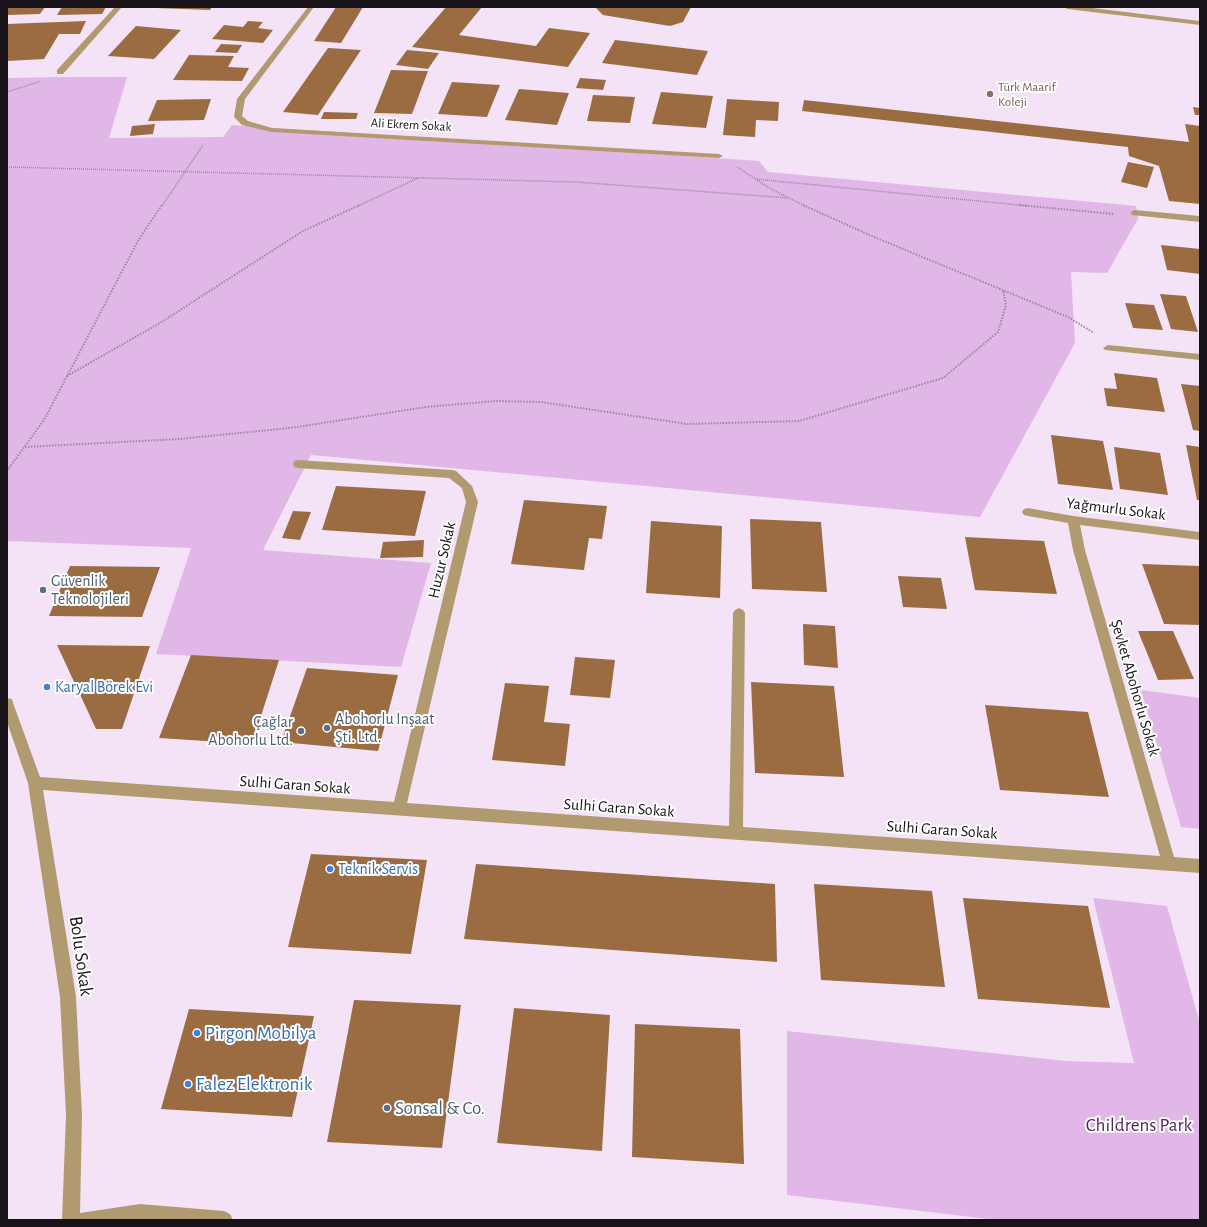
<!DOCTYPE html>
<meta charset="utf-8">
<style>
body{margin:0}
#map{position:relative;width:1207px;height:1227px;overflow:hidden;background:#f4e3f7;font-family:"Alegreya Sans",sans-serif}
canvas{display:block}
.frame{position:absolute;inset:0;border:8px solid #181219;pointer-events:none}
</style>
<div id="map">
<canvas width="1207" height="1227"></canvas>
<div class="frame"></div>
</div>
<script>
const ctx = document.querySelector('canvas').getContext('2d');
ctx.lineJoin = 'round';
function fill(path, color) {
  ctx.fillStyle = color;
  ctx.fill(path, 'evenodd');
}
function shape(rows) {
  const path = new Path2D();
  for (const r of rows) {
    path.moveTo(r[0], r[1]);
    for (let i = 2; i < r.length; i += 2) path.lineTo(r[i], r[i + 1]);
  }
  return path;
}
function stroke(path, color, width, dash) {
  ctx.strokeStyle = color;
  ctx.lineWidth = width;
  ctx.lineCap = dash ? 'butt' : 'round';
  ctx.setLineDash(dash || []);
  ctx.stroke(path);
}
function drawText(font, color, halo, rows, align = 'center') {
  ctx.font = font + ' "Alegreya Sans",sans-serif';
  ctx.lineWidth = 4;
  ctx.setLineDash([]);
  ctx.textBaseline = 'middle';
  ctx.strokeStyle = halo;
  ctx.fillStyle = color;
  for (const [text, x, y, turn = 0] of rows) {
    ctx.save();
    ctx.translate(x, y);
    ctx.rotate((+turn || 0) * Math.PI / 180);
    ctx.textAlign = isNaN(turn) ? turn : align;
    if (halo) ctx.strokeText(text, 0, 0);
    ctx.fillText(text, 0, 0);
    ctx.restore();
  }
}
fill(shape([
 [56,77,127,77,109,138,223,137,232,125,759,161,768,172,1136,206,1138,219,1107,273,1071,272,1075,343,980,517,311,455,263,550,431,563,401,667,156,654,191,548,7,541,7,78],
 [1141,690,1200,698,1200,829,1181,827],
 [1093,898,1167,906,1200,1024,1200,1220,997,1220,787,1195,787,1031,1066,1061,1134,1063]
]), '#e0b7e7');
fill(shape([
 [7,7,45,7,40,14,7,15],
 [62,7,106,7,102,14,57,15],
 [156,7,212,7,210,10,156,8],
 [336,7,363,7,341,43,314,41],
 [446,7,482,7,459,35,536,46,549,28,590,33,568,67,412,47],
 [595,7,691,7,683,22,670,26,603,15],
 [86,21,80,34,59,34,44,59,7,61,7,24],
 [248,21,263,22,258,28,273,30,263,43,212,39,224,25,243,27],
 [136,26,181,30,154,59,108,56],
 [615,40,708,51,697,75,602,63],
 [221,44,242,45,237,53,215,52],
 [328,48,361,50,318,115,283,112],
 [407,50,439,53,428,69,396,65],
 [189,55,234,56,228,67,249,68,242,81,173,80],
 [391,70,428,71,412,114,374,113],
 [580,78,606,80,603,90,576,88],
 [452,82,500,85,487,117,438,114],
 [519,89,569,93,557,125,505,120],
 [661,92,713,96,706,128,652,124],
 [593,95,635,97,630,123,587,121],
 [211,99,204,120,148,121,157,100],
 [727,99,779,102,778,121,756,120,755,137,723,135],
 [804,100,1189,142,1185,124,1200,126,1200,204,1169,201,1159,166,1129,156,1128,147,802,111],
 [1193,107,1200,108,1200,115,1195,115],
 [324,112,358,113,356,119,321,119],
 [155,124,153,134,130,136,132,126],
 [1128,162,1154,167,1147,188,1121,182],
 [1161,245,1200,249,1200,274,1167,270],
 [1160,294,1186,296,1198,332,1171,329],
 [1125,303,1154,305,1163,330,1133,328],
 [1114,373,1157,378,1165,412,1107,406,1104,388,1117,389],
 [1181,384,1200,386,1200,431,1193,430],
 [1051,435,1103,441,1113,490,1058,484],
 [1186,445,1200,447,1200,500,1197,500],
 [1114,447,1160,453,1168,495,1120,489],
 [336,486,426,491,415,536,322,530],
 [524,500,607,506,602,539,589,538,584,570,511,564],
 [293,511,311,512,300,540,282,538],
 [750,519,821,522,827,592,752,589],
 [651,521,722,526,720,598,646,593],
 [965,537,1044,541,1057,594,975,590],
 [424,540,423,557,380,558,383,542],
 [1142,564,1200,566,1200,625,1164,624],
 [70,566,160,567,142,617,49,616],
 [898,576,941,578,947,609,903,607],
 [803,624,835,626,838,668,804,665],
 [1138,631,1173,631,1194,679,1158,680],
 [57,645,150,646,122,729,96,729],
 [191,655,279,660,252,744,159,738],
 [575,657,615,660,610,698,570,695],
 [307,668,398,675,378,751,281,742],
 [751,682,834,686,844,777,755,773],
 [505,683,549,686,544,722,570,724,565,766,492,760],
 [985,705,1088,712,1109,797,1000,790],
 [311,854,427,860,411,954,288,947],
 [476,864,775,884,777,962,464,939],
 [814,884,932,891,945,987,821,980],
 [963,898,1088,906,1110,1008,978,999],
 [354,1000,461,1005,442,1148,327,1142],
 [514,1008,610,1015,602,1151,497,1143],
 [189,1009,314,1016,292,1117,161,1109],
 [635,1024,740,1029,744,1164,632,1157]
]), '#9b6b42');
stroke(shape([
 [7,92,41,81],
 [7,167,576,182,788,198],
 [737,167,771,189,805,206],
 [755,179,1029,206],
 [162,206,203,145],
 [358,206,418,178]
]), '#988b9a', 1.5, [1, 1]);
stroke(shape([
 [803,205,874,237,1068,317,1094,333],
 [1019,205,1114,214],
 [67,376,160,323,303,231,360,205],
 [25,447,179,439,290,428,426,407,496,401,541,402,687,424,799,421,943,378,998,332,1006,305,1003,290],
 [9,468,44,420,139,239,162,205]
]), '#988b9a', 2, [1.5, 1.5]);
stroke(shape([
 [7,470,10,467]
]), '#988b9a', 2.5, [2, 2]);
fill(shape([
 [115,7,122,7,63,74,57,74,57,70,115,7],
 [308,7,314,7,245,99,242,116,248,121,272,128,719,154,723,156,719,158,272,132,242,125,234,117,237,99,308,7],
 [1064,7,1084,7,1200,21,1200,25,1067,9,1064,7],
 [1135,210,1200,216,1200,222,1132,215,1131,213,1132,211,1135,210],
 [1108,345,1200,354,1200,360,1105,350,1103,348,1108,345],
 [298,460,452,470,456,471,472,486,478,502,407,803,729,826,733,613,735,610,739,608,743,610,745,613,743,827,1160,856,1073,550,1068,523,1028,516,1024,515,1022,512,1024,509,1028,508,1073,516,1200,532,1200,540,1080,525,1085,550,1174,857,1200,859,1200,873,43,790,76,997,82,1115,80,1213,140,1204,224,1211,230,1214,233,1220,62,1220,66,1115,60,997,28,783,7,722,7,698,12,699,13,703,40,777,394,802,466,502,462,488,449,478,298,468,294,467,293,464,294,461,298,460]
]), '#b19a6f');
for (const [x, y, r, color] of [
 [990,94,4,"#8d6e63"],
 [43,590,4,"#5c6f8a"],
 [47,687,4,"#3f7fe0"],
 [327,728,4,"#5c6f8a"],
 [301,731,4,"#5c6f8a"],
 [330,869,4,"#3f7fe0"],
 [197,1033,4,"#3f7fe0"],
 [188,1084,4,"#3f7fe0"],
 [387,1108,4,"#5c6f8a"]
]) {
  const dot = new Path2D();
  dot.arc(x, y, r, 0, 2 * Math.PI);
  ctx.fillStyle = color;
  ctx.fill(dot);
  stroke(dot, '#fff', 1.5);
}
drawText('13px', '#785e54', '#fff', [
 ["Türk Maarif",998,87],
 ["Koleji",998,102]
], 'left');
drawText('13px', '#181219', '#fff', [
 ["Ali Ekrem Sokak",411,125,3]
]);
drawText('16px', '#181219', '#fff', [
 ["Yağmurlu Sokak",1116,509,7],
 ["Huzur Sokak",442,560,-77],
 ["Şevket Abohorlu Sokak",1135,688,74],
 ["Sulhi Garan Sokak",295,785,4],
 ["Sulhi Garan Sokak",619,808,4],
 ["Sulhi Garan Sokak",942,830,4]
]);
drawText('16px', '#4e5e75', '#fff', [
 ["Güvenlik",51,581],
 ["Teknolojileri",51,599],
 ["Abohorlu Inşaat",335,719],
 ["Şti. Ltd.",335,737],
 ["Çağlar",293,722,"right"],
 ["Abohorlu Ltd.",293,740,"right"]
], 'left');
drawText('16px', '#366cbe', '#fff', [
 ["Karyal Börek Evi",55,687],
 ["Teknik Servis",338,869]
], 'left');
drawText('19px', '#181219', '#fff', [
 ["Bolu Sokak",81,956,82]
]);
drawText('19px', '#366cbe', '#fff', [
 ["Pirgon Mobilya",205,1033],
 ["Falez Elektronik",196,1084]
], 'left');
drawText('19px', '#4e5e75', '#fff', [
 ["Sonsal & Co.",395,1108]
], 'left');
drawText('19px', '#582561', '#fff', [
 ["Childrens Park",1139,1125]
]);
</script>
